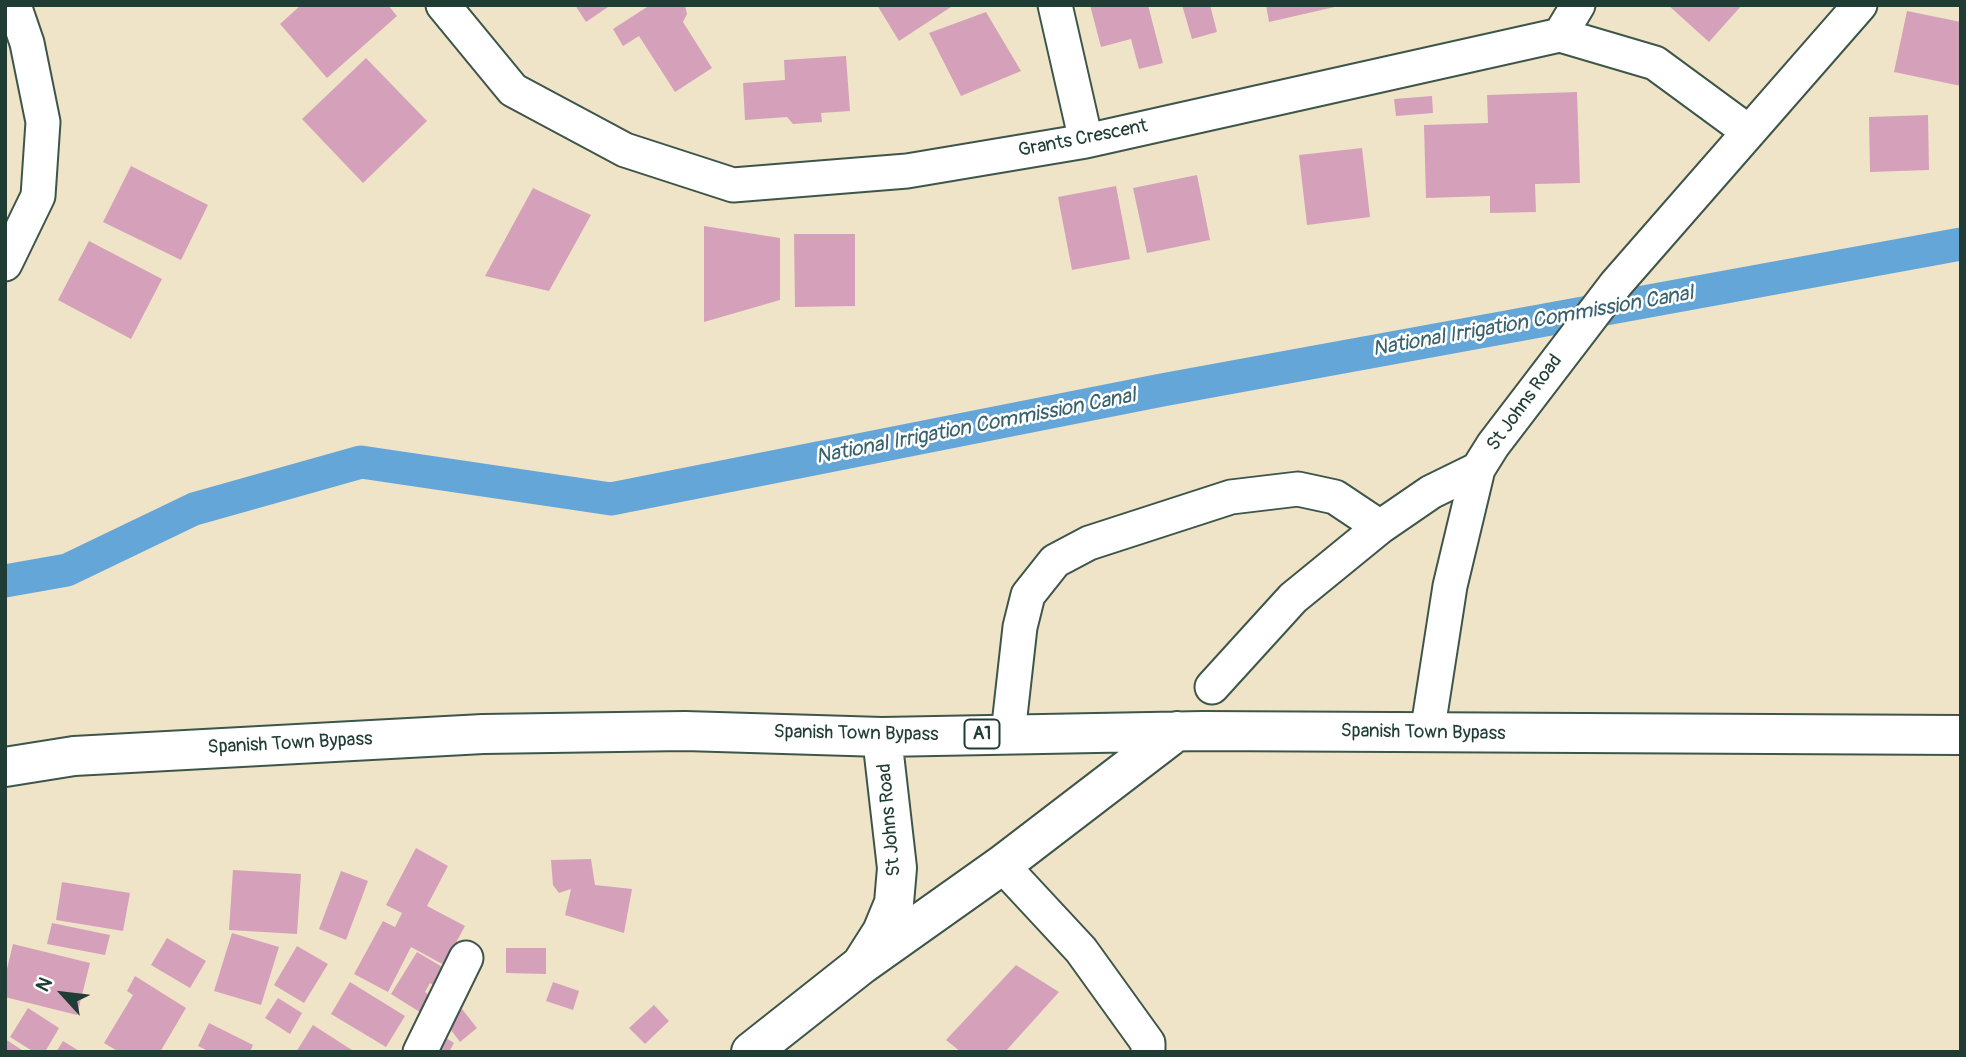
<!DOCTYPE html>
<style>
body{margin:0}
#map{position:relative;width:1966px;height:1057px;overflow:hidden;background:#efe4c8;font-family:Pangolin,sans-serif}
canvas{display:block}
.frame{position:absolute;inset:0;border:7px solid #1f3d34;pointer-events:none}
.north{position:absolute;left:28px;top:959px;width:70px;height:70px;-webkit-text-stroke:5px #fff;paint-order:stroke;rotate:297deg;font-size:19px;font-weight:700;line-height:28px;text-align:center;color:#1f3d34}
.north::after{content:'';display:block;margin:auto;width:24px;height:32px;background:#1f3d34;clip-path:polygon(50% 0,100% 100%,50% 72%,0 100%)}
</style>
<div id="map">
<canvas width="1966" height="1057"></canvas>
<div class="frame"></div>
<div class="north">N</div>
</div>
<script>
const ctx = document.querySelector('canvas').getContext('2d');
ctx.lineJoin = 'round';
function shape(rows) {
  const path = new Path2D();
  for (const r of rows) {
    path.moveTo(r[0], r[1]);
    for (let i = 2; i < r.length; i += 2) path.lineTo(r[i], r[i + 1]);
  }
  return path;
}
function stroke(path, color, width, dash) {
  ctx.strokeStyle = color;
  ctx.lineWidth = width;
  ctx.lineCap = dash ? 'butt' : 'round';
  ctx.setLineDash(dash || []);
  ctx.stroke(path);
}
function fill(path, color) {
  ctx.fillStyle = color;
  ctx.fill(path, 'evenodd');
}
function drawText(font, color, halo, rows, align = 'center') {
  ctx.font = font + ' Pangolin,sans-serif';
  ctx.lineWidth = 5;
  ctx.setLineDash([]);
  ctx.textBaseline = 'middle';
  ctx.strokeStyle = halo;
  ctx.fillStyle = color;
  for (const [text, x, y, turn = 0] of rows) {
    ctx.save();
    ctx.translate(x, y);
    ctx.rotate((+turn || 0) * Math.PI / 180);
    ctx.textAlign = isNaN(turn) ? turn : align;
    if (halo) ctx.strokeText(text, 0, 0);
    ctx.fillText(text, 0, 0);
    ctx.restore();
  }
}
stroke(shape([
 [5,581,67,570,194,509,361,462,611,499,1162,390,1961,244]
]), '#65a6d9', 33);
fill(shape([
 [301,5,388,5,397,16,327,78,280,24],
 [575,5,611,5,586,22],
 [650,5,685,5,687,14,683,22,712,68,675,92,639,36,623,46,613,29],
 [877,5,954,5,899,41],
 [1090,5,1148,5,1163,63,1139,69,1131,39,1101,47],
 [1182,5,1210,5,1217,32,1192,39],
 [1266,5,1339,5,1339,6,1269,22],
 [1668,5,1742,5,1709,42],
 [1907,11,1961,22,1961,86,1894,72],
 [986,12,1021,71,961,96,929,33],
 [846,56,850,111,821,113,822,122,793,124,787,117,745,120,743,83,785,80,784,60],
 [366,58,427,121,363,183,302,119],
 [1577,92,1580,183,1535,184,1536,212,1490,213,1490,196,1426,198,1424,125,1488,123,1487,95],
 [1432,96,1433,113,1396,116,1394,99],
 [1928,115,1929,170,1870,172,1869,117],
 [1362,148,1370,217,1307,225,1299,155],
 [131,166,208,205,181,260,103,222],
 [1197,175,1210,240,1147,253,1133,188],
 [1116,186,1130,259,1072,270,1058,197],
 [533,188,591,215,549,291,485,276],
 [704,226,780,238,780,300,704,322],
 [794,234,855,234,855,306,795,307],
 [89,241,162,279,131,339,58,300],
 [416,848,448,866,427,906,465,926,444,965,411,947,388,992,354,974,383,921,395,927,402,913,386,905],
 [591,859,595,885,632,889,624,933,565,915,571,889,559,893,553,885,551,860],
 [233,870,301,874,297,934,229,930],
 [341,871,368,881,346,940,319,929],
 [62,882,130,893,123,931,56,920],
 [52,923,110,935,105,955,47,944],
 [232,933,279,947,261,1005,214,991],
 [167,938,206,961,190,988,151,965],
 [13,944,90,963,77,1015,5,997,5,977],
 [297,946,328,964,304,1003,274,985],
 [506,948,546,948,546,974,506,973],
 [417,952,449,971,438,988,430,983,425,992,432,997,423,1014,391,994],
 [1016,965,1059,992,1005,1052,961,1052,946,1040],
 [135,976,186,1008,160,1052,119,1052,104,1043,133,995,127,991],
 [350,982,405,1016,386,1047,331,1014],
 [553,982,579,991,573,1010,546,1001],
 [278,998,302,1013,290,1034,265,1018],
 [654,1005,669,1021,645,1044,629,1028],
 [28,1008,59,1028,45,1052,34,1052,10,1037],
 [462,1009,477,1028,460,1042,445,1022],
 [209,1023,253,1045,250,1052,210,1052,198,1046],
 [313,1025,355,1052,296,1052],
 [435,1031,454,1043,449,1052,423,1052],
 [5,1039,25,1052,5,1052],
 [63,1041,81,1052,56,1052]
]), '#d5a1ba');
const minor = shape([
 [443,5,513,90,625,150,733,185,907,171,1086,141,1560,35,1655,63,1749,132],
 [1055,5,1086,141],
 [1560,35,1578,5],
 [5,264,38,196,43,122,27,43,14,5],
 [1212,687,1293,598,1380,527,1431,492,1478,469],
 [1008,734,1020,627,1028,595,1055,561,1089,543,1231,497,1298,489,1335,497,1380,527],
 [1427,734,1450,586,1478,469,1493,445,1616,284,1860,5],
 [1002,865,1081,950,1148,1043,1148,1052],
 [420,1052,466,958]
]);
const major = shape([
 [5,767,74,756,483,734,685,731,882,737,1203,731,1961,735],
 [861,965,1002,865,1177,731],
 [751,1052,861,965,882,932,894,903,897,868,882,737]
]);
stroke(minor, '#3e564a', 37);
stroke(major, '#3e564a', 42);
stroke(minor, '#fff', 33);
stroke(major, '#fff', 38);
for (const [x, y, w] of [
 [982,734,35]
]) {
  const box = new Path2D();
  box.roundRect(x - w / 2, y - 14.5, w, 29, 5);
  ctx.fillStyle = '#fff';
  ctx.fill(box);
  stroke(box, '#1f3d34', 2);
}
drawText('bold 18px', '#1f3d34', null, [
 ["A1",982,734]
]);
drawText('19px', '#1f3d34', '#fff', [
 ["Grants Crescent",1083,139,-11],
 ["St Johns Road",1525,403,-54],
 ["Spanish Town Bypass",1423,733,1],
 ["Spanish Town Bypass",856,734,1],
 ["Spanish Town Bypass",290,744,-3],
 ["St Johns Road",890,820,-95]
]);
drawText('italic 21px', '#38626e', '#fff', [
 ["National Irrigation Commission Canal",1533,322,-10],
 ["National Irrigation Commission Canal",976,427,-11]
]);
</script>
